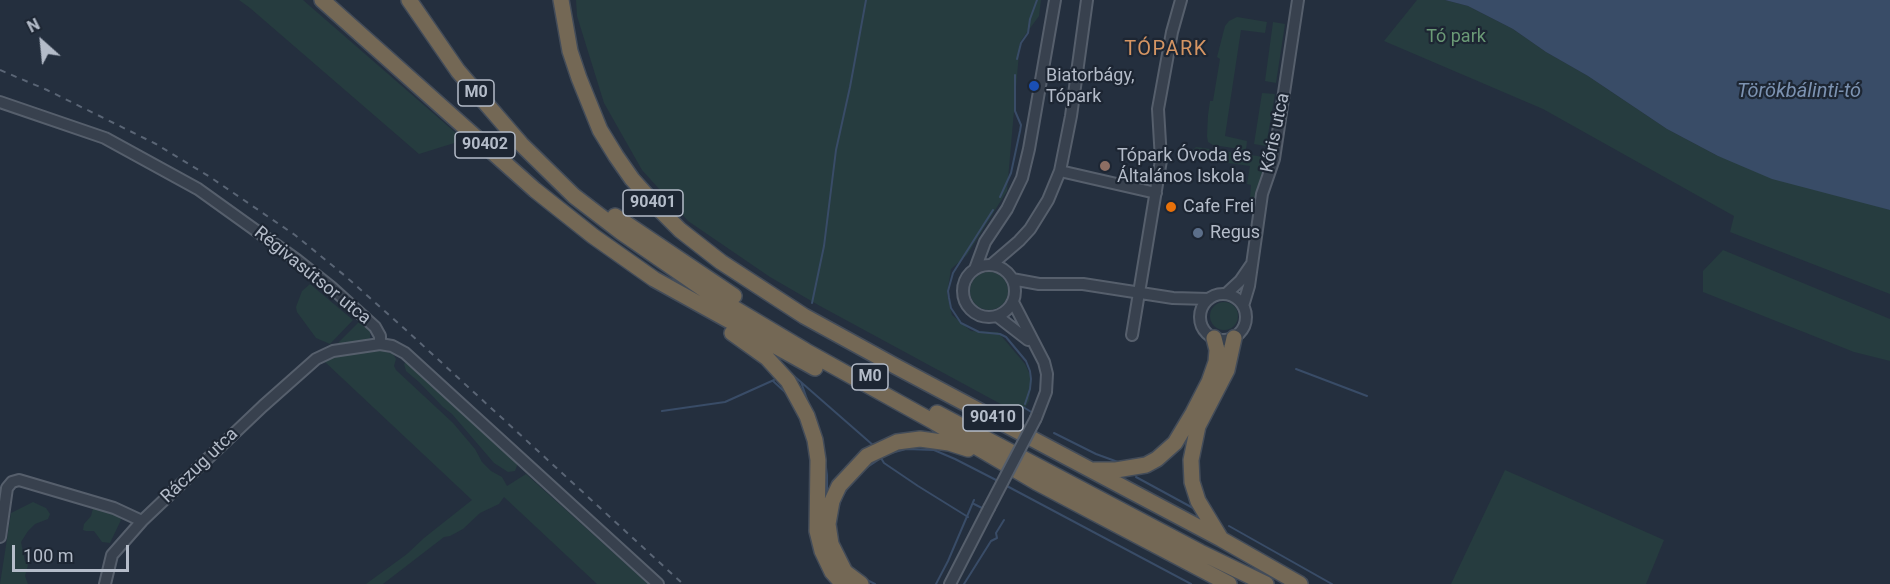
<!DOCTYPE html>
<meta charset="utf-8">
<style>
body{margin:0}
#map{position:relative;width:1890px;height:584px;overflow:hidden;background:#242f3e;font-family:Roboto,sans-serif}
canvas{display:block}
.north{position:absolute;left:12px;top:12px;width:60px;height:60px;-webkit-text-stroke:4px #1d2633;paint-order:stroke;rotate:333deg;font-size:16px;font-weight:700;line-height:24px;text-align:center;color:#b4bcc9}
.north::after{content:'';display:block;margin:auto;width:21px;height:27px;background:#b4bcc9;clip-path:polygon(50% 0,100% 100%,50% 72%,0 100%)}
.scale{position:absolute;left:12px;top:545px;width:117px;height:27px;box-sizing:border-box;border:3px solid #b4bcc9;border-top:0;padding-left:8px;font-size:18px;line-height:21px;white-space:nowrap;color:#b4bcc9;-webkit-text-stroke:4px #1d2633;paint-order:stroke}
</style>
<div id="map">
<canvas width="1890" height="584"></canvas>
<div class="north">N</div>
<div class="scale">100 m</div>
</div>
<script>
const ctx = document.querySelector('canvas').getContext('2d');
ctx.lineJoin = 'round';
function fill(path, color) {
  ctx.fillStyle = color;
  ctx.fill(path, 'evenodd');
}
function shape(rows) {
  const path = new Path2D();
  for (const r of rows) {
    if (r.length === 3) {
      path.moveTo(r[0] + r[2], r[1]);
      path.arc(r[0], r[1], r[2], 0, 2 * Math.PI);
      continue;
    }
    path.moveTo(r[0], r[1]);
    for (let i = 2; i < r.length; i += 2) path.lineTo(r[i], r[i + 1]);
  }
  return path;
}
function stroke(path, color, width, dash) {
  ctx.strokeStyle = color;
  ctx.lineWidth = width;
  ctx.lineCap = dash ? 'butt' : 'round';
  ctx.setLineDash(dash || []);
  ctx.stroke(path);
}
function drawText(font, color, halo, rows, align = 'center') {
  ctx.font = font + ' Roboto,sans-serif';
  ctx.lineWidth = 4.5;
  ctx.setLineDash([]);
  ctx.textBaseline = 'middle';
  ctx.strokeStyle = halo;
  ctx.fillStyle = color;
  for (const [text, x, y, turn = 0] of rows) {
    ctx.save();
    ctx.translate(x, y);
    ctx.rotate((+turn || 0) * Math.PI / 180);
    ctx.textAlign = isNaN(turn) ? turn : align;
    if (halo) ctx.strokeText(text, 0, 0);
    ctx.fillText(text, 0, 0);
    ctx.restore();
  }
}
fill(shape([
 [239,0,303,0,464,140,419,154,250,8],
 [576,0,1041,0,1039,16,1020,42,1007,191,967,255,951,269,947,294,952,315,971,331,998,332,1025,364,1032,379,1029,401,1021,415,820,306,770,277,688,221,642,170,604,103,577,16],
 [1417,0,1445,0,1468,6,1513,29,1546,52,1588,76,1667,129,1718,156,1890,210,1890,294,1730,232,1734,216,1543,109,1384,41],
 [1237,17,1267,22,1265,33,1241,30,1225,136,1247,141,1246,150,1213,145,1208,142,1207,136,1208,115,1210,101,1213,101,1220,59,1217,57,1225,26,1229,21],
 [1273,22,1285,24,1276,83,1265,81],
 [1262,93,1275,94,1266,146,1254,144],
 [1196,147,1264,157,1266,163,1255,200,1250,200,1251,185,1247,184,1250,166,1191,158,1191,152],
 [1723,250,1890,319,1890,361,1854,352,1703,292,1703,271],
 [989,291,19],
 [310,284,353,320,330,344,316,338,297,312,296,307,302,291],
 [1224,316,14],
 [359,322,370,331,370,340,340,346,338,343],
 [365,351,383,351,393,354,396,359,394,366,396,370,453,423,475,449,482,462,491,471,502,477,507,486,526,474,648,584,597,584,504,497,499,504,480,513,463,529,450,536,444,537,383,584,366,584,407,554,424,538,472,500,325,362,333,357,350,352],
 [407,361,518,463,515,471,508,472,494,463,452,414,443,407,419,382,406,371,404,364],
 [1505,470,1664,540,1646,584,1451,584],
 [33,502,46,508,50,514,48,519,35,524,28,531,21,542,25,561,28,565,25,576,28,584,0,584,11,513],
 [96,507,118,515,121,520,110,543,102,542,94,531,86,531,83,530,84,524,91,516,93,508]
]), '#263c3f');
fill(shape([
 [1445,0,1890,0,1890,210,1772,179,1718,156,1667,129,1588,76,1546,52,1513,29,1468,6]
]), '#394c67');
stroke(shape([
 [1017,59,1021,43,1028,33,1030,19,1037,0],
 [1000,197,1011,173,1020,131,1021,125,1015,111,1015,75],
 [993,210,953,273,948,291,949,298,951,308,961,323,979,332,1000,334,1006,337,1026,361,1030,371,1031,379,1030,389,1025,404],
 [812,303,824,246,836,150,850,87,866,0],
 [1296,369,1367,396],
 [794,376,874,446],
 [773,381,786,393],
 [801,382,809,405],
 [1023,407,1033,413],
 [662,411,725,402,774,380],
 [1054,433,1096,454,1118,462],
 [824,451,827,475,827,496],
 [891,453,906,449,934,450,955,459,998,481],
 [866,468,881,458,884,463,918,486,968,517],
 [1136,477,1193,508],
 [1005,485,1191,584],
 [974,504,982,508],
 [838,509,841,499,848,487],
 [836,518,836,530],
 [1229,526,1332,584],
 [867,580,875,584],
 [936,584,948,561,974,500],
 [964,584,991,541,997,538,996,533,1004,520]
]), '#394c67', 2);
const minor = shape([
 [0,102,105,138,198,189,297,260,331,287,375,327,380,336,380,344],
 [1060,171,1156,193],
 [989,291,26],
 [991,265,1019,241,1030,229,1048,200,1060,171,1071,116,1087,0],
 [975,269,985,242,1007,209,1022,178,1029,149,1055,0],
 [1012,279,1039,284,1083,284,1173,298,1209,299],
 [1226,294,1240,281,1251,265],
 [1223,317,23],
 [1013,302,1044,362,1047,374,1046,392,1036,418],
 [1243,306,1249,286,1262,194,1274,159,1298,0],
 [997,316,1028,340],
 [1132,335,1161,160,1158,109,1172,32,1181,0],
 [0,537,7,488,12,482,19,480,114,508,142,521,263,406,316,359,333,351,380,344,392,346,405,353,658,584],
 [105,584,112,555,142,521],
 [950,584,989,508]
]);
const highway = shape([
 [322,0,535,190,593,236,654,279,815,368],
 [409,0,458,71,521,144,574,196,621,232,712,295,806,351,934,422,1036,482,1229,584],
 [561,0,570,51,579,78,600,130,616,156,632,179,659,209,680,230,721,262,804,316,895,366,1221,539,1300,584],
 [615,216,734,296],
 [732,333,767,358,788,381,807,416,815,440,818,460,817,531,822,551,832,572,843,584],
 [937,413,1200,552,1266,584],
 [1094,470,1116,470,1146,465,1157,459,1175,443,1193,413,1209,382,1216,362,1217,350,1214,338],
 [1221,539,1198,501,1192,482,1191,460,1198,426,1227,370,1234,338],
 [861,584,845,572,831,544,828,524,832,501,839,486,867,456,897,442,920,439,949,443,968,449]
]);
stroke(minor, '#565f6c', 14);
stroke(highway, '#434c59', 18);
stroke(minor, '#38414e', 10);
stroke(highway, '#746855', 15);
stroke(shape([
 [0,70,47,90,156,144,210,177,295,235,344,275,406,330,683,584]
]), '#5a6575', 2, [6, 6]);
const minorBridge = shape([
 [989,508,1036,418]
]);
stroke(minorBridge, '#565f6c', 14, []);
stroke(minorBridge, '#38414e', 10);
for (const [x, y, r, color] of [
 [1034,86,6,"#1a4fb4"],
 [1105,166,6,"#8d6e63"],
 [1171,207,6,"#e8710a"],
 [1198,233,6,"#5c6f8a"]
]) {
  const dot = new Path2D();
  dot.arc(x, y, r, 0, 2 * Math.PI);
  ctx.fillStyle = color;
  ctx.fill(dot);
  stroke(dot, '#1d2633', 2);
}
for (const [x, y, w] of [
 [476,93,36],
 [485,145,60],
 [653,203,60],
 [870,377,36],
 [993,418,60]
]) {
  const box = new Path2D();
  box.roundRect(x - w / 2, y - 13, w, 26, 4.5);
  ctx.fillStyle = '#1d2633';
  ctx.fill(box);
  stroke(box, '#b4bcc9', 1.5);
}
drawText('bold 16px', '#b4bcc9', null, [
 ["M0",476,93],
 ["90402",485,145],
 ["90401",653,203],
 ["M0",870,377],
 ["90410",993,418]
]);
drawText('18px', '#6b9a76', '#1d2633', [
 ["Tó park",1456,37]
]);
drawText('18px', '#b4bcc9', '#1d2633', [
 ["Biatorbágy,",1046,76],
 ["Tópark",1046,97],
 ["Tópark Óvoda és",1117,156],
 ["Általános Iskola",1117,177],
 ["Cafe Frei",1183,207],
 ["Regus",1210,233]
], 'left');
drawText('18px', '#b4bcc9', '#1d2633', [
 ["Kőris utca",1276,133,-78],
 ["Régivasútsor utca",312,276,39],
 ["Ráczug utca",200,466,-44]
]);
ctx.letterSpacing = '1.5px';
drawText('20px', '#d59563', '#1d2633', [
 ["TÓPARK",1166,50]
]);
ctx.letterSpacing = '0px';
drawText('italic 20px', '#7c92b1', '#1d2633', [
 ["Törökbálinti-tó",1799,92]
]);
</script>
